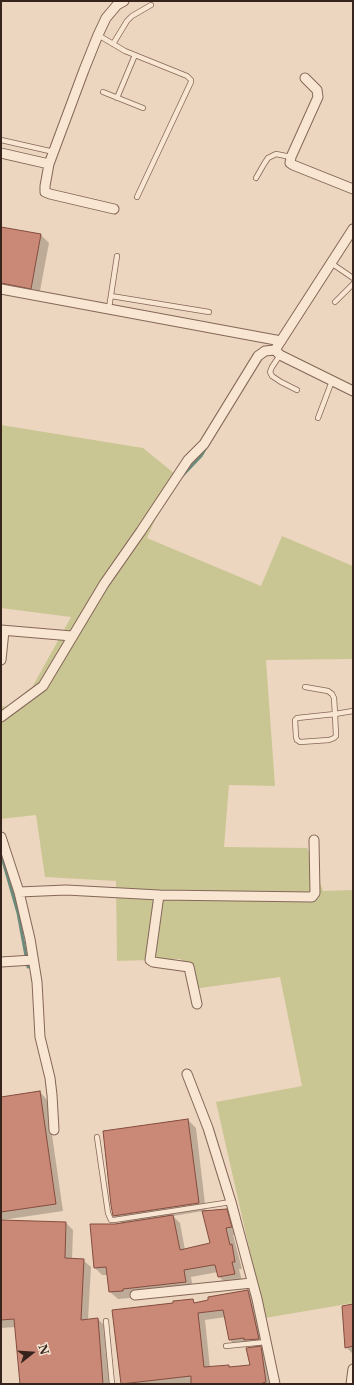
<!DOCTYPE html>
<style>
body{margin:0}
#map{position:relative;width:354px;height:1385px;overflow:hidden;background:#edd6bf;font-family:"Libre Baskerville",serif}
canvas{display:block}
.frame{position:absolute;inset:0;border:2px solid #35231c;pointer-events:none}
.north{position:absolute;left:12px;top:1333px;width:40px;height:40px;-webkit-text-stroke:3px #f4e2cf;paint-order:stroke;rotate:73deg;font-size:11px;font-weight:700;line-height:16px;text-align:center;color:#35231c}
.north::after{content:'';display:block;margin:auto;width:14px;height:18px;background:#35231c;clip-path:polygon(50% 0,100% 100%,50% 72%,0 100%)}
</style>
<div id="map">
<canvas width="354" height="1385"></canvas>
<div class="frame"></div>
<div class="north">N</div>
</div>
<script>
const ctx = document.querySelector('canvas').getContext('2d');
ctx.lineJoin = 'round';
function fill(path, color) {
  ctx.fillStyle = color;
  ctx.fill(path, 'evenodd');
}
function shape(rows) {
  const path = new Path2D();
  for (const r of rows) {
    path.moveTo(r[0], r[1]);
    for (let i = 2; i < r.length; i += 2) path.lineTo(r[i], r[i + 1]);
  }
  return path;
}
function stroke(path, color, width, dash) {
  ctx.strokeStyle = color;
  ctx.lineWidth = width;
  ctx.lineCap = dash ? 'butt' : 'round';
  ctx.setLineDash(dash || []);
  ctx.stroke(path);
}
fill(shape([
 [1,425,143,448,175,474,147,538,261,586,282,536,353,566,353,659,266,660,275,786,229,785,224,847,307,848,323,891,353,890,353,1303,265,1318,216,1102,302,1086,280,977,193,989,181,959,117,961,116,881,45,877,36,815,1,819,1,706,9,707,29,693,71,617,1,608]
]), '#cac694');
fill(shape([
 [1,228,41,235,49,243,39,296,7,291,4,294,1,294],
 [40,1092,47,1100,63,1211,2,1220,2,1221,66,1223,73,1230,72,1259,83,1260,91,1267,88,1320,98,1319,105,1326,109,1384,21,1384,16,1327,1,1328,1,1098],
 [188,1120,196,1128,206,1212,226,1210,234,1217,238,1235,233,1235,242,1269,239,1269,242,1281,227,1284,219,1277,218,1272,191,1277,193,1289,130,1296,130,1298,118,1299,110,1292,108,1275,102,1275,95,1268,115,1225,122,1224,114,1216],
 [203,1211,211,1244,185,1250,180,1223,173,1216],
 [248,1291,255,1298,266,1346,260,1347,268,1355,272,1384,122,1384,113,1311,174,1303,192,1300,196,1304],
 [226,1317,230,1340,237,1347,251,1345,253,1348,251,1366,210,1368,205,1320],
 [353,1305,353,1354,346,1347]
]), '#0003');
stroke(shape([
 [183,475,201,456,207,446],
 [1,854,18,913,28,967]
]), '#6a8c7d', 3);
const building = shape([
 [1,227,41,234,31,289,1,283,1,227],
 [40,1091,56,1204,1,1212,1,1097,40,1091],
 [188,1119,199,1203,113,1216,111,1205,103,1131,188,1119],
 [227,1209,232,1227,226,1228,230,1245,232,1244,235,1262,232,1262,235,1274,218,1277,215,1265,213,1265,184,1270,186,1282,123,1289,123,1291,109,1292,106,1267,94,1268,90,1224,115,1224,173,1215,180,1250,210,1243,202,1211,227,1209],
 [1,1220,66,1222,65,1258,84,1259,81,1320,98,1318,103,1384,20,1384,14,1319,1,1320,1,1220],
 [248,1290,259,1339,244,1340,244,1338,229,1340,223,1310,198,1313,204,1367,229,1365,229,1367,250,1365,246,1348,261,1346,266,1382,260,1384,191,1384,191,1376,121,1384,112,1310,173,1303,173,1301,193,1299,194,1303,208,1300,208,1297,248,1290],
 [353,1304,353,1346,345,1348,342,1306,353,1304]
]);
fill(building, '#ca8876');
stroke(building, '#834c3e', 1);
const lane = shape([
 [98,35,125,51,187,76,191,80,191,82,137,197],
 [113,44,127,21,132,16,151,5],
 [103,92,143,108],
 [117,98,135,55],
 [1,140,54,152],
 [256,178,264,164,268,158,276,154,291,157],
 [331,263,353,278],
 [111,296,209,312],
 [335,302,353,284],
 [109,308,117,256],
 [280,355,272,367,270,372,272,376,281,382,297,390],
 [318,418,332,381],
 [305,687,328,691,332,694,334,698,335,714,336,736,334,738,329,740,300,742,297,740,296,737,295,720,297,718,335,714,353,711],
 [97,1137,108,1213,111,1220,114,1220,231,1202],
 [106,1321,112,1384],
 [226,1346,266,1342]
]);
const street = shape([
 [305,78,317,90,318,97,291,157,290,163,293,165,353,189],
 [1,153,49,164],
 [114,209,50,194,45,192,45,186,49,164,84,70,98,35,106,18,117,5,124,1],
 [353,229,275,350,280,355,353,391],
 [1,289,281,341],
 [1,630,72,636],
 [1,660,4,631],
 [1,717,43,686,104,584,141,531,188,460,204,444,258,356,265,351,275,350],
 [1,837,19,892,30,939,37,982,40,1037,50,1078,52,1095,54,1130],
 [19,892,66,890,159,895,150,960,153,962,189,967,197,1004],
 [159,895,312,897,315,893,314,840],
 [1,962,33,960],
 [187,1074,208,1128,231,1202,257,1299,275,1384],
 [135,1295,252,1283],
 [351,1384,353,1369]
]);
stroke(lane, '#856758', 6);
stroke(street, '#856758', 11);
stroke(lane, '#f8e5d2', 4.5);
stroke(street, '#f8e5d2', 9);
</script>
